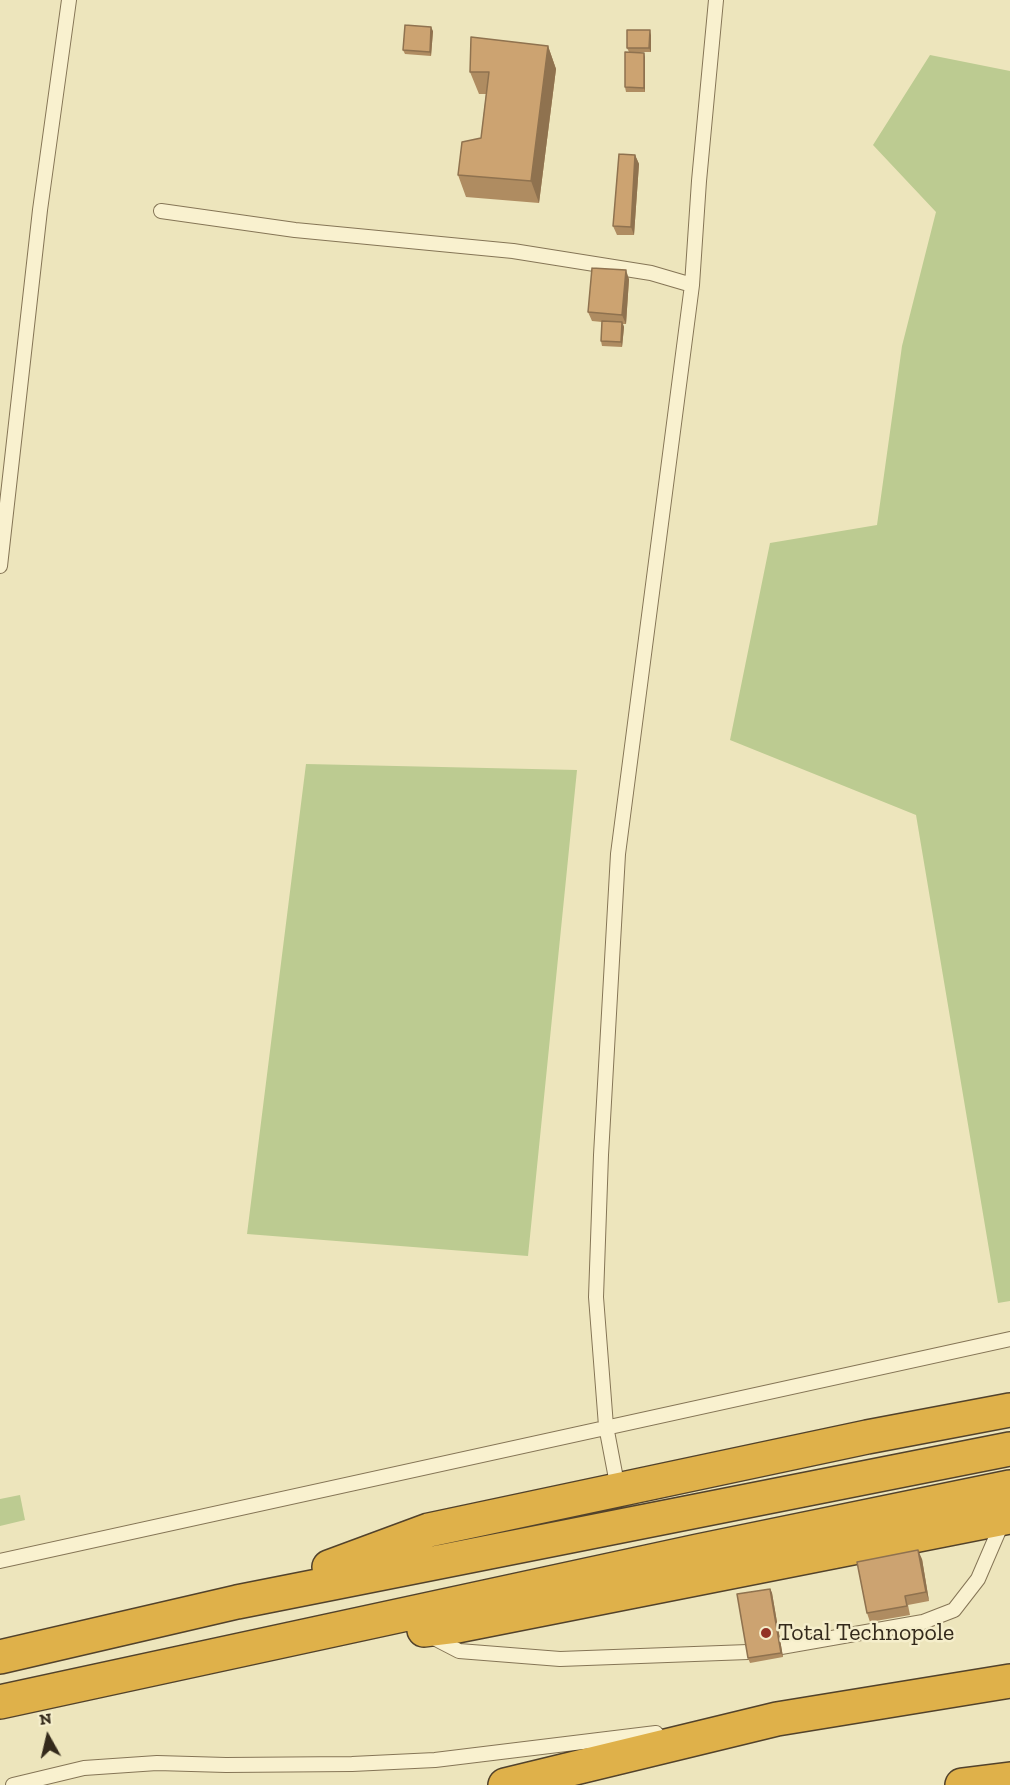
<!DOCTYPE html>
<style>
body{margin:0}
#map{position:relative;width:1010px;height:1785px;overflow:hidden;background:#ede5bc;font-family:"Zilla Slab",serif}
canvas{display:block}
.north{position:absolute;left:18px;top:1707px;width:60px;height:60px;-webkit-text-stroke:4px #f5eecb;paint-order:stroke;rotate:352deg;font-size:16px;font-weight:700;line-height:24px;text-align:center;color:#342a1b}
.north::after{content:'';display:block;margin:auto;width:21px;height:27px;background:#342a1b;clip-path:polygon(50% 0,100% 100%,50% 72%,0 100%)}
</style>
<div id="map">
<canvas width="1010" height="1785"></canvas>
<div class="north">N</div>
</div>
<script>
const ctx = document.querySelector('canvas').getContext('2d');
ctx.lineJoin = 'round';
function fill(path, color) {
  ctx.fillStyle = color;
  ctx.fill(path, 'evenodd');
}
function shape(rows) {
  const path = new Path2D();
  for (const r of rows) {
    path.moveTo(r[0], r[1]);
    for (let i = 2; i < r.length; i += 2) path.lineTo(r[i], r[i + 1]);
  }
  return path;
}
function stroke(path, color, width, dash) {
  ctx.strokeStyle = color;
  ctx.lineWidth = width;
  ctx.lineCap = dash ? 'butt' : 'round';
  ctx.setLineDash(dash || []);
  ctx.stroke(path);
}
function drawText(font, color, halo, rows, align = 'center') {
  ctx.font = font + ' "Zilla Slab",serif';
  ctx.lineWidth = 5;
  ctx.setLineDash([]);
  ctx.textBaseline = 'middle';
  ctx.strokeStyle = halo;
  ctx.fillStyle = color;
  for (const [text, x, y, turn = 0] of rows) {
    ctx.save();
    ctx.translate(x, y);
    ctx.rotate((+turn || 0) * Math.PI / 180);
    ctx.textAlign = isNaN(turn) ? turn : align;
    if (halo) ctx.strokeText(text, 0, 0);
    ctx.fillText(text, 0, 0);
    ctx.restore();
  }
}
fill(shape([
 [930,55,1010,71,1010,1301,998,1303,916,815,730,740,770,543,877,525,902,346,936,212,873,145],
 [306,764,577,770,528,1256,247,1234],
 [20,1495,25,1520,0,1526,0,1499]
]), '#bccb91');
const lane = shape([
 [161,211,295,230,513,251,651,273,692,285],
 [0,566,40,210,69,0],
 [618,1489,606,1426,596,1297,601,1155,618,854,692,285,699,181,716,0],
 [0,1561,1010,1339],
 [430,1636,459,1651,560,1659,748,1652],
 [781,1647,923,1622,954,1610,978,1579,1003,1521],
 [13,1785,84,1768,157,1763,226,1765,352,1764,435,1760,656,1733]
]);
const highway = shape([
 [329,1567,429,1530,867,1437,1010,1410],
 [424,1630,457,1626,1010,1517],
 [0,1657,237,1602,1010,1449],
 [0,1702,698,1551,1010,1487],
 [505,1785,777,1719,1010,1681],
 [962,1785,1010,1779]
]);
stroke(lane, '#857556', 16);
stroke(highway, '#52422b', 36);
stroke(lane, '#f9f1cf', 14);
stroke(highway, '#dfb14a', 33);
fill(shape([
 [433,31,431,56,405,54,403,50],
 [651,35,651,52,629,52,627,48],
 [548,46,556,69,539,203,466,197,458,175,481,138,486,94,479,94,470,72],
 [645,57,645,92,626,92,625,87],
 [635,155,639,164,634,235,617,235,613,226],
 [629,279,626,324,623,324,624,327,622,347,602,346,601,341,602,322,592,321,588,312],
 [922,1559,929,1601,908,1605,910,1615,870,1622,867,1613],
 [770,1589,772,1593,783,1657,750,1663,748,1658]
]), '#af8c61');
fill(shape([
 [431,27,433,31,431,56,430,52],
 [650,30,651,35,651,52,649,48],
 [548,46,556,69,539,203,531,181],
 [644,53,645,57,645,92,644,88],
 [635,155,639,164,634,235,631,227],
 [626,270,629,279,626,324,622,315],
 [622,322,624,327,622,347,621,342],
 [918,1550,922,1559,929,1601,926,1592],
 [770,1589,772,1593,783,1657,781,1653]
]), '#8f724f');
const building = shape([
 [405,25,431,27,430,52,403,50,405,25],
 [627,30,650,30,649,48,627,48,627,30],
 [471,37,548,46,531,181,458,175,462,142,481,138,489,72,470,72,471,37],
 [625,52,644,53,644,88,625,87,625,52],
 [619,154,635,155,631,227,613,226,619,154],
 [592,268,626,270,622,315,588,312,592,268],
 [602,321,622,322,621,342,601,341,602,321],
 [918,1550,926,1592,905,1596,907,1606,867,1613,857,1562,918,1550],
 [770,1589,781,1653,748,1658,737,1594,770,1589]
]);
fill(building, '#cca371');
stroke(building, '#8f724f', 1.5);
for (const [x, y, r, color] of [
 [766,1633,6,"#933326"]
]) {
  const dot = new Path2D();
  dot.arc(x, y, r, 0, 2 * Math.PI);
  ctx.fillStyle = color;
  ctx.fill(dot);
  stroke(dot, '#f5eecb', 2);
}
drawText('24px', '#342a1b', '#f5eecb', [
 ["Total Technopole",778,1633]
], 'left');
</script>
